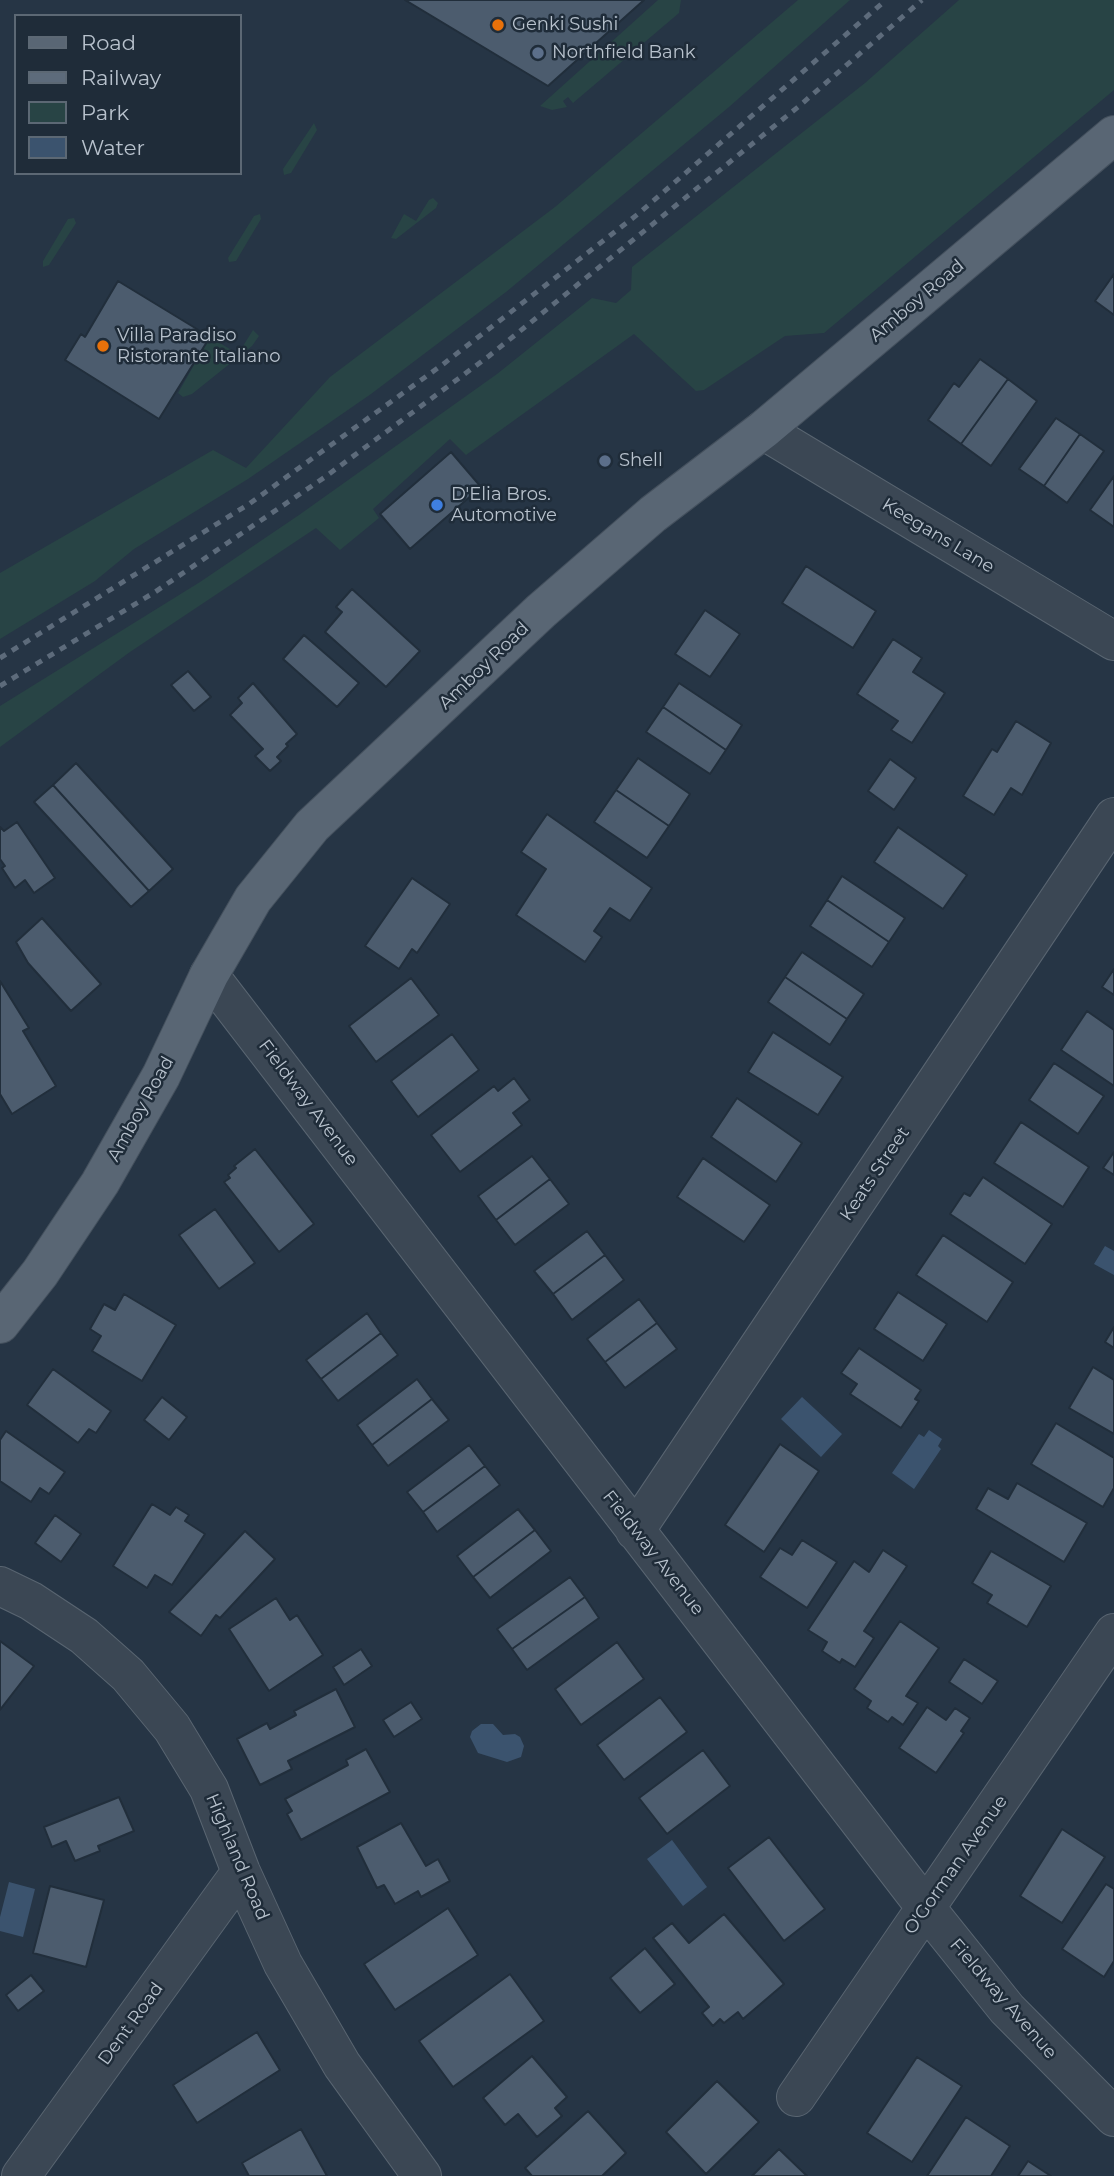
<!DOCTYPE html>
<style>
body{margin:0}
#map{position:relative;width:1114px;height:2176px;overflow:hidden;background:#263545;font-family:Montserrat,sans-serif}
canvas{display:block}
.legend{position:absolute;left:14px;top:14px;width:228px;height:161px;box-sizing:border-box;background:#1f2c39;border:2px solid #5c6874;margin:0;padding:9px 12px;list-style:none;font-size:21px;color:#b8c2cd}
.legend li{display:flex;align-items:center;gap:14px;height:35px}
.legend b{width:35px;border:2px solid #5c6874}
</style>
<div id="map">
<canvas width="1114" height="2176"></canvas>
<ul class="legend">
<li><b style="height:9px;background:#596674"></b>Road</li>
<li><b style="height:9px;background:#5d6b7b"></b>Railway</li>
<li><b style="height:19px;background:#284445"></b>Park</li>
<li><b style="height:19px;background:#3b536e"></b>Water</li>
</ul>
</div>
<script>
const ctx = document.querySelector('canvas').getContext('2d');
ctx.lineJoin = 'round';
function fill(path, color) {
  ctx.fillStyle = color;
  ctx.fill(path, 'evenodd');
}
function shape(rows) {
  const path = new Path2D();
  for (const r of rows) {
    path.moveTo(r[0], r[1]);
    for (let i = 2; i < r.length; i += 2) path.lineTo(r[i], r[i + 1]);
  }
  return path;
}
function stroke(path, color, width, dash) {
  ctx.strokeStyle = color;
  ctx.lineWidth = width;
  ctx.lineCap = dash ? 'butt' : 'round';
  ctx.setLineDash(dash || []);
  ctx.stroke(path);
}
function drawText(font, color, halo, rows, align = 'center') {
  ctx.font = font + ' Montserrat,sans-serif';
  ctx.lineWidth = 5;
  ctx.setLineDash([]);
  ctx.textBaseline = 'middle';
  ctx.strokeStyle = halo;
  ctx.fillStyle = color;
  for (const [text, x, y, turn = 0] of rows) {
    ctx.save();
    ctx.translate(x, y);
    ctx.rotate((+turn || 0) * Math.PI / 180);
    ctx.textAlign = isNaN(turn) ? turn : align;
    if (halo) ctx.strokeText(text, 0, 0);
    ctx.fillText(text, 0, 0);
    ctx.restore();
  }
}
fill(shape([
 [658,0,681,0,679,13,573,103,568,97,563,101,567,107,552,110,540,106],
 [798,0,850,0,729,107,506,292,371,394,248,479,134,549,95,581,0,639,0,573,213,450,246,468,330,377,555,207],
 [959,0,1114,0,1114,90,824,333,785,336,704,390,696,391,634,334,466,455,450,439,373,509,379,518,340,550,316,528,130,652,0,747,0,706,200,582,299,515,497,374,592,298,616,303,631,290,632,267,865,83],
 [314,123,317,130,291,173,284,175,283,169],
 [433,198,438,203,436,208,396,239,391,238,404,214,416,221,429,200],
 [260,214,261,219,236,261,229,262,228,258,254,216],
 [74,218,76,223,49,265,43,267,43,261,68,219],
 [253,330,259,336,252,346,192,394,183,397,178,393,210,337,238,354]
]), '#284445');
fill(shape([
 [1105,1246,1114,1251,1114,1275,1094,1264],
 [802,1397,842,1434,821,1457,781,1419],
 [929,1430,942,1439,938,1446,941,1449,914,1489,892,1473,919,1434,924,1437],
 [481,1724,493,1724,503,1735,515,1734,520,1737,524,1746,521,1757,507,1762,478,1753,470,1737,472,1731],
 [672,1840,707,1887,683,1906,647,1859],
 [9,1882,35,1889,23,1937,0,1931,0,1917]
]), '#3b536e');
const building = shape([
 [405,0,644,0,548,86,405,0],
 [1114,274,1114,315,1095,301,1114,274],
 [118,281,210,337,159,419,65,360,81,334,85,337,118,281],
 [980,359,1008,379,961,444,928,420,954,383,959,387,980,359],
 [1008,379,1037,401,991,466,961,444,1008,379],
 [1056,418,1080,434,1044,486,1019,469,1056,418],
 [1080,434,1104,451,1067,503,1044,486,1080,434],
 [451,452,481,487,410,549,380,514,451,452],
 [1114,476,1114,527,1090,510,1114,476],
 [806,566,876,611,853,648,782,603,806,566],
 [352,589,420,651,386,687,325,632,342,612,336,607,352,589],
 [705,610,740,634,710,677,675,654,705,610],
 [304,635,359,683,337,707,283,659,304,635],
 [893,639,922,658,913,672,945,693,912,743,891,730,898,721,857,694,893,639],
 [188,671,211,697,194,711,171,685,188,671],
 [253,683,297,734,286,744,288,746,277,757,281,761,270,771,255,756,263,749,230,715,242,703,238,698,253,683],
 [679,683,742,725,726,750,663,707,679,683],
 [663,707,726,750,710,774,646,732,663,707],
 [1016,721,1051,743,1022,795,1011,788,994,815,963,796,992,749,997,752,1016,721],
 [638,758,690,794,669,826,616,790,638,758],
 [890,759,916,778,894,810,868,791,890,759],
 [76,763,173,869,149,891,53,785,76,763],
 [53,785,149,891,131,907,34,802,53,785],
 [616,790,669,826,647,858,594,822,616,790],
 [547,814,652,888,630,921,610,908,594,931,602,937,585,962,516,915,546,869,521,852,547,814],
 [17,822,55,878,34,893,25,880,15,888,2,868,5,866,0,859,0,827,4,831,17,822],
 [898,827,967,875,943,909,874,862,898,827],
 [842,876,905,918,889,942,827,900,842,876],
 [412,878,450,904,417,953,412,949,399,969,365,946,412,878],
 [827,900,889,942,872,967,810,926,827,900],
 [42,918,101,984,71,1011,28,963,16,942,42,918],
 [802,952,864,994,847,1019,785,977,802,952],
 [1114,969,1114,995,1102,987,1114,969],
 [785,977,847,1019,830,1045,768,1002,785,977],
 [411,978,439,1015,376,1062,349,1026,411,978],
 [0,981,29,1028,23,1031,56,1086,12,1114,0,1094,0,981],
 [1087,1011,1114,1030,1114,1086,1061,1050,1087,1011],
 [773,1032,843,1077,818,1115,748,1072,773,1032],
 [452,1034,479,1070,418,1117,391,1081,452,1034],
 [1054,1063,1104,1096,1078,1134,1029,1100,1054,1063],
 [514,1078,530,1100,513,1113,522,1125,460,1172,431,1135,494,1086,498,1091,514,1078],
 [737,1098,802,1143,776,1182,711,1137,737,1098],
 [1021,1122,1089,1167,1063,1207,994,1163,1021,1122],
 [255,1149,314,1224,279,1252,224,1182,230,1178,228,1175,236,1168,234,1166,255,1149],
 [1114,1152,1114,1175,1103,1168,1114,1152],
 [532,1156,550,1179,496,1220,478,1196,532,1156],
 [703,1158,770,1205,744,1242,677,1197,703,1158],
 [983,1177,1052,1224,1025,1264,950,1214,964,1193,970,1196,983,1177],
 [550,1179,569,1204,515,1245,496,1220,550,1179],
 [215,1209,255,1263,219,1289,179,1235,215,1209],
 [587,1231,605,1255,553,1294,534,1271,587,1231],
 [943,1235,1013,1282,987,1322,916,1275,943,1235],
 [605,1255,624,1280,572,1320,553,1294,605,1255],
 [898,1292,947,1324,923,1361,874,1329,898,1292],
 [124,1294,176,1325,142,1381,92,1351,101,1336,90,1329,104,1304,115,1310,124,1294],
 [639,1299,657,1323,605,1362,587,1339,639,1299],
 [367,1313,381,1333,321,1379,306,1360,367,1313],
 [657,1323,677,1349,625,1388,605,1362,657,1323],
 [1114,1327,1114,1348,1105,1342,1114,1327],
 [381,1333,398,1355,338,1401,321,1379,381,1333],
 [859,1348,921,1390,915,1399,919,1401,901,1428,850,1394,857,1384,841,1373,859,1348],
 [1093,1367,1114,1380,1114,1434,1069,1408,1093,1367],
 [53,1369,111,1411,96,1433,89,1429,78,1443,27,1405,53,1369],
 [417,1379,432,1399,372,1445,357,1425,417,1379],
 [162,1397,187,1417,169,1440,144,1420,162,1397],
 [432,1399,449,1420,388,1466,372,1445,432,1399],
 [1056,1423,1114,1458,1114,1488,1103,1507,1031,1464,1056,1423],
 [6,1431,65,1472,49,1494,40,1488,31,1502,0,1481,0,1440,6,1431],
 [780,1444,819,1471,764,1552,725,1525,780,1444],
 [469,1445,485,1466,423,1512,407,1492,469,1445],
 [485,1466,500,1485,437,1532,423,1512,485,1466],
 [1017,1483,1087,1523,1064,1562,976,1509,988,1488,1008,1499,1017,1483],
 [152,1504,170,1515,176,1507,189,1515,185,1521,205,1534,172,1585,155,1575,147,1588,113,1566,152,1504],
 [518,1509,535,1530,473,1577,457,1556,518,1509],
 [55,1515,81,1534,61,1562,35,1543,55,1515],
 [535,1530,551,1551,490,1598,473,1577,535,1530],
 [245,1531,275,1559,220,1618,216,1615,201,1636,169,1612,245,1531],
 [802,1540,837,1562,807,1608,760,1577,780,1548,792,1555,802,1540],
 [883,1550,907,1566,864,1631,874,1638,855,1667,842,1659,840,1663,822,1651,827,1642,808,1630,854,1561,869,1572,883,1550],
 [991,1551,1051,1586,1027,1627,987,1603,992,1595,972,1583,991,1551],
 [570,1577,585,1597,512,1649,497,1629,570,1577],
 [585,1597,599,1618,527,1670,512,1649,585,1597],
 [276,1598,290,1620,297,1615,323,1655,269,1691,229,1629,276,1598],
 [900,1621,939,1648,906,1696,918,1703,903,1725,892,1717,888,1722,867,1708,871,1701,854,1689,900,1621],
 [0,1641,34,1666,0,1710,0,1641],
 [617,1642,644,1679,581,1725,555,1689,617,1642],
 [361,1649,372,1666,344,1685,333,1667,361,1649],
 [964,1659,998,1681,982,1704,949,1682,964,1659],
 [336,1689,355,1727,288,1761,292,1769,260,1785,237,1739,267,1723,270,1729,296,1715,294,1711,336,1689],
 [660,1697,687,1732,624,1780,597,1745,660,1697],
 [411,1702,422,1719,394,1737,383,1720,411,1702],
 [927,1707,946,1720,955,1708,970,1718,961,1731,964,1733,936,1773,899,1748,927,1707],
 [366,1749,390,1792,301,1840,287,1814,292,1811,285,1799,348,1765,346,1760,366,1749],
 [703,1750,730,1786,667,1834,639,1798,703,1750],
 [119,1797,134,1831,98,1846,100,1851,75,1861,66,1841,52,1847,44,1827,119,1797],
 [401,1823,426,1866,438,1859,450,1881,421,1897,418,1891,395,1904,384,1885,377,1888,357,1847,401,1823],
 [1062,1829,1105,1857,1062,1923,1020,1896,1062,1829],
 [769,1837,825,1909,784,1941,728,1868,769,1837],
 [1106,1884,1114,1889,1114,1961,1104,1977,1062,1949,1106,1884],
 [50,1886,104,1900,86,1967,33,1953,50,1886],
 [448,1908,478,1955,395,2010,364,1964,448,1908],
 [724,1914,784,1984,743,2019,738,2012,724,2023,720,2019,713,2026,702,2013,709,2007,653,1938,672,1923,689,1943,724,1914],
 [645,1948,675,1984,640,2013,610,1978,645,1948],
 [510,1974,544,2021,453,2087,419,2041,510,1974],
 [31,1975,44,1991,18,2011,6,1995,31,1975],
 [257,2032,280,2070,197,2123,173,2085,257,2032],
 [532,2056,567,2097,555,2108,562,2116,537,2137,518,2114,505,2125,483,2098,532,2056],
 [917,2057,962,2086,912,2162,867,2133,917,2057],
 [717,2081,759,2122,706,2174,666,2132,717,2081],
 [588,2111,626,2153,602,2176,532,2176,525,2168,588,2111],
 [966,2117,1010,2146,991,2176,927,2176,966,2117],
 [301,2129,327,2176,249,2176,242,2163,301,2129],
 [779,2149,807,2176,752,2176,779,2149],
 [1028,2161,1051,2176,1018,2176,1028,2161]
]);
fill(building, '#4c5c6e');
stroke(building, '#212e3b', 2);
const minor = shape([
 [763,430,1114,641],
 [209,975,926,1908,1007,2009,1114,2117],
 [635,1531,1114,817],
 [0,1586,31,1601,84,1636,128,1675,172,1728,209,1789,241,1872,283,1964,342,2065,422,2176],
 [796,2097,1114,1633],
 [21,2176,241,1872]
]);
const major = shape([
 [0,1324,40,1273,100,1183,161,1076,209,975,253,899,312,826,541,611,653,514,763,430,1114,135]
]);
stroke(minor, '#596571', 40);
stroke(major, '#44505d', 40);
stroke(minor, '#3b4754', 38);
stroke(major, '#596674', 38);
stroke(shape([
 [0,658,249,504,442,365,638,214,886,0],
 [0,686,155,592,325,477,489,356,798,107,922,0]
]), '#5d6b7b', 5, [7, 7]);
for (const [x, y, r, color] of [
 [498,25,7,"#e8710a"],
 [538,53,7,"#5c6f8a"],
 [103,346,7,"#e8710a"],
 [605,461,7,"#5c6f8a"],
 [437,505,7,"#3f7fe0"]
]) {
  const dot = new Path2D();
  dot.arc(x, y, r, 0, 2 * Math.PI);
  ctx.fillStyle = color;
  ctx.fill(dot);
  stroke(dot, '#1f2c39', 2.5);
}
drawText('18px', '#b8c2cd', '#1f2c39', [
 ["Genki Sushi",512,25],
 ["Northfield Bank",552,53],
 ["Villa Paradiso",117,336],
 ["Ristorante Italiano",117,357],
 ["Shell",619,461],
 ["D'Elia Bros.",451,495],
 ["Automotive",451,516]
], 'left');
drawText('18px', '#b8c2cd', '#1f2c39', [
 ["Amboy Road",917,301,-40],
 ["Keegans Lane",938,536,31],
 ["Amboy Road",484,666,-44],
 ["Fieldway Avenue",308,1103,53],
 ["Amboy Road",141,1109,-61],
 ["Keats Street",875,1174,-56],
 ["Fieldway Avenue",653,1553,52],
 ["Highland Road",237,1857,67],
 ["O'Gorman Avenue",956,1865,-55],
 ["Fieldway Avenue",1003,1999,49],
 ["Dent Road",131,2024,-54]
]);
</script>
